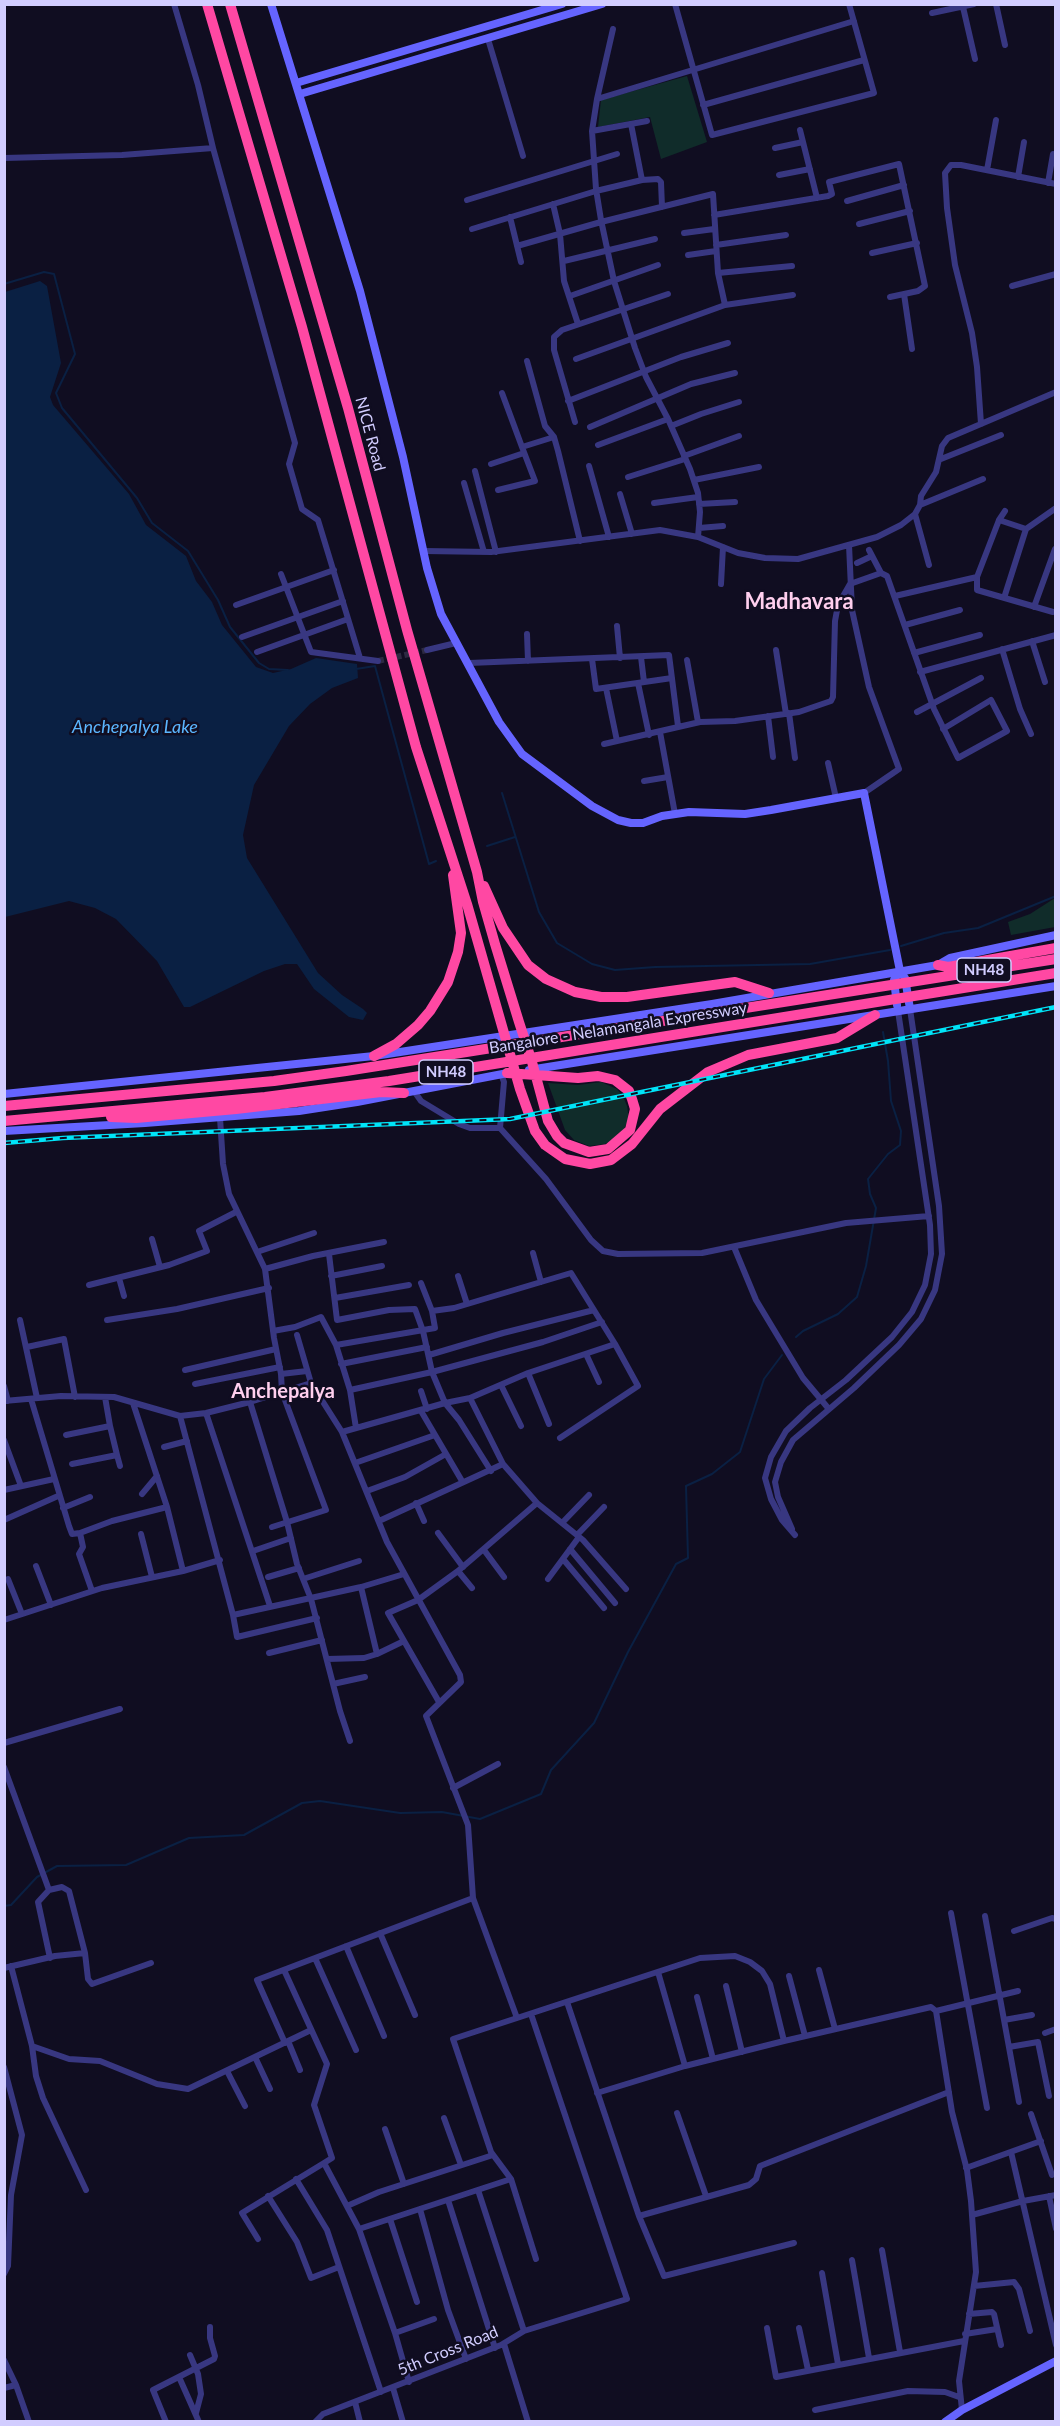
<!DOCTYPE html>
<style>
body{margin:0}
#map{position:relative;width:1060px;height:2426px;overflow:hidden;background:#100d21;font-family:Lato,sans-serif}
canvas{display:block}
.frame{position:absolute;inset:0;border:6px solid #d2cdff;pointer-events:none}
</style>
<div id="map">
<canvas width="1060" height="2426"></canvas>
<div class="frame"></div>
</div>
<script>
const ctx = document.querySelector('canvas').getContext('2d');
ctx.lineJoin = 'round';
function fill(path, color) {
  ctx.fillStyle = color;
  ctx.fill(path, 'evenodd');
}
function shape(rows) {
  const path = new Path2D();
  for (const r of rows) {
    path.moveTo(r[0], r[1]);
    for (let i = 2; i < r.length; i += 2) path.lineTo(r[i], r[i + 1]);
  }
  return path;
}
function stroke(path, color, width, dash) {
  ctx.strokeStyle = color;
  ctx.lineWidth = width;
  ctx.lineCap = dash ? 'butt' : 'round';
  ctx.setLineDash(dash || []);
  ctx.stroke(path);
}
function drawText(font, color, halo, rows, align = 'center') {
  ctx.font = font + ' Lato,sans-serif';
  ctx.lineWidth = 5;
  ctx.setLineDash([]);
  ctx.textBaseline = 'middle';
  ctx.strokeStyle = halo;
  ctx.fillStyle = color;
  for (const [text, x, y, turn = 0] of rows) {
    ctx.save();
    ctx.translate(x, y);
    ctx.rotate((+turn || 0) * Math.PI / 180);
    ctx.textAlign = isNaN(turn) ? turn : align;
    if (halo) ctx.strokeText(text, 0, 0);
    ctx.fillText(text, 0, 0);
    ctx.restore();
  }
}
fill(shape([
 [687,76,707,142,661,159,650,117,598,127,601,100],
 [1055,898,1055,927,1011,935,1008,922,1030,914],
 [601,1082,617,1089,623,1096,627,1106,629,1119,624,1129,612,1140,605,1144,589,1146,574,1140,565,1130,548,1083,578,1085]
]), '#102c2a');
fill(shape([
 [40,281,47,286,61,363,50,397,53,405,129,494,146,525,186,556,196,581,212,602,222,625,256,667,273,673,291,669,316,658,357,664,358,678,332,688,310,704,289,726,254,785,243,835,247,858,318,973,342,995,363,1009,367,1013,363,1020,349,1017,314,989,297,964,285,964,264,971,190,1007,184,1007,157,961,116,919,95,908,69,901,5,917,5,292]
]), '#0a2043');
stroke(shape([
 [4,284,44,272,54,274,75,354,56,393,62,408,137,498,152,523,188,551,218,600,230,627,259,663,269,669,288,670],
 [356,669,375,666,429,864,436,861],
 [502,793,539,912,557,943,592,964,615,970,655,967,810,964,890,950],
 [487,846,515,837],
 [901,946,944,933,978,928,1056,896],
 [796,1337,803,1331,838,1314,857,1297,866,1266,876,1208,870,1194,868,1179,888,1154,900,1145,901,1131,891,1101,888,1061,883,1032],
 [4,1906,11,1905,37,1877,57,1866,126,1865,189,1838,244,1835,302,1803,320,1801,400,1813,442,1812,480,1819,541,1794,551,1770,594,1723,628,1652,676,1564,688,1558,686,1486,712,1474,740,1452,764,1379,782,1355]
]), '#0a2043', 2);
stroke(shape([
 [378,661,427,650]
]), '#2d2a42', 6, [6, 3]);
stroke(shape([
 [174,4,198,85,213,148],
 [675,4,712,135,874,93,849,4],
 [996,4,1005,45],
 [963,7,975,59],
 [932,13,974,4],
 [613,29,597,99,592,131,596,189,601,220,614,281,635,348,646,377,668,419,690,469,698,493,700,512,698,537],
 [488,39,523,156],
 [597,99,854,21],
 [703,105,864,60],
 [631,124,642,180],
 [800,130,817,198],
 [592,131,647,121],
 [775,148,803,142],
 [4,158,122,155,213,148,295,443,289,464,302,509,318,520,360,658],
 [987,170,996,120],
 [779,175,810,169],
 [1018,177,1024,142],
 [1048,183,1053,154],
 [467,200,617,154],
 [847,201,904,185],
 [553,204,560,234,564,281,578,324],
 [714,215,828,196,832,194,829,182,899,164,925,286,918,291,890,297],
 [510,217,521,262],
 [859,224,910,211],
 [472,229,596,191,642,180,658,179,661,182,662,207],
 [684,233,714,229],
 [716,245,786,235],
 [517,246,601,222,713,194,718,273,725,305],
 [872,253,917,243],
 [688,255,716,251],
 [564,261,655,239],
 [718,273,792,266],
 [1012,286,1056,274],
 [904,294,912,349],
 [570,296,658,265],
 [576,359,725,305,793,295],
 [527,361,545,426,554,437,558,451,580,541],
 [502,393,522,447],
 [568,401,681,357,728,343],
 [575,422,554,350,554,337,562,330,668,294],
 [981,424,977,367,972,333,955,265,947,208,945,173,951,165,961,165,1056,184],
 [671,426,701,414,739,402],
 [590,427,691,384,735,373],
 [598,445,668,419],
 [684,456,739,436],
 [941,459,1001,435],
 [491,464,524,453],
 [589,466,609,537],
 [475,471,496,552],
 [628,477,685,459],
 [694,480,759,467],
 [464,483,484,552],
 [498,490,535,481,522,447,554,437],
 [620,494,632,534],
 [654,503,698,497],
 [699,504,735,502],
 [920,505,983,479],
 [915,514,929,565],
 [999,520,1005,511],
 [699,528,723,526],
 [849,545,852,610,869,687,899,769,864,793],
 [869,550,881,573],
 [424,551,491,552,660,530,698,537,738,553,765,558,798,559,877,537,901,525,915,514,920,505,921,496,936,472,942,446,948,438,1056,392],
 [857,563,872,556],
 [281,574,311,652,378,661],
 [721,584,723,547],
 [895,596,977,577],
 [1004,598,1026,529],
 [236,605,334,570],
 [1034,607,1055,549],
 [1053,612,977,590,977,577,999,520,1026,529,1056,508],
 [905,625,960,610],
 [617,626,620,658],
 [527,634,528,661],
 [242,637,343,601],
 [1032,641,1045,682],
 [1002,649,1020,709,1031,734],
 [427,650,456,643],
 [776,650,786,714],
 [257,652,348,619],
 [914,653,980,635],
 [641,657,644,682],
 [592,659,596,689,672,678],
 [687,660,698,722],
 [469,663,669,655,678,726],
 [920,672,1056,635],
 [638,683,649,735],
 [606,688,617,741],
 [917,712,981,678],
 [789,713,795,758],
 [768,716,773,757],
 [660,732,675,814],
 [604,744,700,722,735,721,799,712,831,701,833,697,835,621,838,605,850,584,881,573,887,576,934,709,958,758,1007,731,991,700,943,729],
 [828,763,836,798],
 [644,781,668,777],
 [501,1074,504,1082,500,1128,546,1179,591,1240,603,1251,618,1254,702,1253,846,1223,929,1216],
 [414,1091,421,1101,459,1124,470,1128,500,1128],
 [220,1118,223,1164,229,1194,265,1269,274,1338,281,1374,282,1392,326,1510,272,1527],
 [152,1239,160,1267],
 [734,1247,756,1300,803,1378,828,1408],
 [257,1252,314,1233],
 [533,1253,541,1282],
 [329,1254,337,1320,389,1310,415,1309,423,1331,432,1372,445,1403,459,1420,491,1471],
 [265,1269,313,1256,384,1242],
 [331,1276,382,1266],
 [458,1276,467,1304],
 [119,1278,124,1296],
 [89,1285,169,1265,207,1251,199,1231,236,1212],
 [335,1298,409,1285],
 [20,1320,37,1398],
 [107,1320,177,1309,269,1288],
 [273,1331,295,1327,321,1317,336,1345,350,1390,356,1428],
 [297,1335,311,1383],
 [336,1345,435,1328,432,1311,421,1283],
 [27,1347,64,1339,75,1397],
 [586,1354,599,1382],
 [429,1355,503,1333,594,1310],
 [341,1364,427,1347],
 [185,1370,276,1349],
 [528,1373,549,1424],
 [281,1374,307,1371],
 [195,1384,280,1367],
 [501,1385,521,1426],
 [4,1386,8,1401],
 [350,1390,432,1372,543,1342,602,1322],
 [421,1391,427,1409],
 [105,1397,110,1426],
 [470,1398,503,1464,537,1503,583,1540,626,1589],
 [31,1399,69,1526,72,1534,80,1533,83,1547,79,1554,92,1591],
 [4,1401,61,1396,114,1397,180,1416,206,1413,250,1402,311,1383,342,1432,445,1403,470,1398,528,1373,615,1344,571,1273,454,1308,432,1311],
 [250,1402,287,1522,297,1564,311,1599,340,1711,350,1741],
 [133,1403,167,1507,183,1571],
 [421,1411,462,1481],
 [206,1413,270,1606],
 [180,1416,233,1615,361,1587,404,1574],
 [342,1432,387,1542,460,1675,461,1682,426,1716,468,1825,473,1898,517,2018],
 [66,1435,110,1426,117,1455,72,1464],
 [560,1438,638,1386,615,1344],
 [4,1440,21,1486],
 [164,1447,187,1441],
 [117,1455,120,1466],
 [355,1463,435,1435],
 [4,1490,54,1479],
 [367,1491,405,1477,446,1454],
 [142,1494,157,1476],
 [416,1503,424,1521],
 [63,1508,90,1497],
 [4,1520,58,1496],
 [379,1521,503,1464],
 [562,1523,589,1495],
 [792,1529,778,1497,775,1482,781,1462,793,1440,854,1388,899,1345,921,1319,935,1290,942,1254,939,1206,910,1009],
 [80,1533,112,1521,167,1507],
 [438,1533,463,1567],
 [141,1534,152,1577],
 [577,1535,604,1507],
 [795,1535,782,1520,771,1499,765,1478,771,1457,786,1431,810,1408,846,1380,892,1337,912,1312,925,1285,931,1254,930,1225,898,1011],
 [570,1549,615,1603],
 [484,1550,504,1577],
 [253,1551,291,1538],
 [563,1559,604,1608],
 [36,1566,51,1605],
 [458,1571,472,1588],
 [268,1577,299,1568],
 [8,1579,22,1614],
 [303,1579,359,1561],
 [548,1579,579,1537],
 [361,1587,377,1654,404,1641],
 [233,1615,237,1637,317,1618],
 [4,1620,102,1588,183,1571,220,1560],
 [269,1653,322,1640],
 [327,1659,364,1658,377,1654],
 [333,1684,365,1677],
 [439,1702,388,1613,418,1600,458,1571,537,1503],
 [4,1743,120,1709],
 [4,1767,49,1890],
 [453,1788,498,1764],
 [951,1913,987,2108],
 [985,1916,1019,2102],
 [1014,1931,1052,1918,1056,1919],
 [380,1933,415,2015],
 [346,1946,384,2036],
 [50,1958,38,1902,49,1890,62,1887,69,1891,85,1953,88,1979,92,1984,151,1963],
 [315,1958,356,2050],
 [11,1966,32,2046,69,2059,100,2061,157,2084,188,2089,311,2030],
 [4,1968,55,1956,85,1953],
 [284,1970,327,2064,314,2105,332,2158,324,2163],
 [819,1970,835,2029],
 [789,1976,805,2036],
 [726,1986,742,2052],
 [697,1997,713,2059],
 [567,2002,639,2216,664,2276,794,2243],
 [936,2011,1018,1991],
 [1004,2020,1032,2015],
 [1045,2033,1056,2029],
 [288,2041,300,2070],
 [285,2043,257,1980,473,1898],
 [32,2046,36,2076,43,2098,86,2190],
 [1009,2047,1038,2042,1049,2096],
 [255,2057,270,2089],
 [685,2066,784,2041],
 [4,2067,22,2135,11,2195,8,2266,4,2274],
 [227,2071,245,2106],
 [597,2093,685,2066,658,1972],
 [677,2113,706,2196],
 [1031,2114,1052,2175],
 [444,2118,461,2165],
 [385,2129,404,2184],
 [1011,2152,1056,2345],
 [966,2168,1041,2141],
 [296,2179,327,2230,381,2392],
 [511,2179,491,2152,453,2039,700,1958,735,1956,750,1962,762,1971,770,1984,784,2041,931,2007,936,2011,952,2112,967,2170,971,2201,976,2272,959,2381,962,2410],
 [478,2190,524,2331],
 [268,2196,297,2242,311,2278,339,2267],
 [1049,2196,1056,2229],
 [448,2200,495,2348],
 [347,2206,379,2192,493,2155],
 [420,2209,448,2310,466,2359],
 [972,2215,1023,2201,1056,2195],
 [639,2216,749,2185,756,2179,760,2166,949,2092],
 [390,2219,417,2302],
 [359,2229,395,2333,409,2382],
 [258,2239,242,2213,324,2163,359,2229,511,2179,536,2259],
 [882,2250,900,2352],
 [852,2260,869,2358],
 [822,2273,838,2364],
 [974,2286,1014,2282,1019,2289,1030,2331],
 [969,2314,992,2312,994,2314,1001,2345],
 [767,2328,776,2377,964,2341],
 [799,2328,808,2370],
 [395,2333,434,2319],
 [965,2334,997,2329],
 [504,2344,528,2422],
 [190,2355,198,2374,201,2394,196,2413],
 [4,2360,16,2385],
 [179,2377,199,2422],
 [4,2388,16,2385,29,2422],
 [393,2388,403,2422],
 [355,2402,360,2422],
 [815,2410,908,2391,945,2392,959,2397],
 [166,2422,153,2390,214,2359,215,2356,210,2338,210,2327],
 [315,2422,323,2414,501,2345,524,2331,627,2299,531,2014]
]), '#383781', 6);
stroke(shape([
 [271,4,360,291,403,457,427,568,441,614,499,722,522,754,592,806,618,820,631,823,643,823,662,816,689,812,745,814,771,810,864,793,900,971,905,978,910,1009],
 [296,83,562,4],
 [300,94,602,4],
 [897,1005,894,980,900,971],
 [529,1070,1056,986],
 [4,1094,374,1056,712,1004,938,965,950,958,1056,935],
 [4,1131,145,1123,299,1111,357,1102,513,1072],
 [945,2422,962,2410,1056,2361]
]), '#6564ff', 8);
stroke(shape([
 [207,4,302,327,416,747,467,904,520,1089,535,1131,545,1145,565,1159,590,1164,611,1160,632,1144,660,1109,708,1072,748,1055,837,1038,875,1015],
 [230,4,348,408,407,630,477,872,483,902,495,944,519,1022,532,1062,538,1084,548,1121,557,1136,564,1143,589,1152,608,1149,630,1130,635,1109,632,1099,629,1091,615,1080,598,1076,578,1078,564,1077,507,1073],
 [484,886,503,928,528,965,546,979,575,992,601,997,627,997,735,982,769,993],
 [938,965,948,967,1056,948],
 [374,1056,396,1044,418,1025,430,1011,448,982,458,952,461,933,453,875],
 [4,1106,274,1081,346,1071,1056,959],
 [111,1117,136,1118,236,1109,381,1092,404,1093],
 [4,1121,265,1097,389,1081,1056,973]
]), '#ff48a3', 10);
const rail = shape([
 [4,1143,63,1138,510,1119,1056,1007]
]);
stroke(rail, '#00e4f8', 4.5);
stroke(rail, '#100d21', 2, [7]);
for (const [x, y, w] of [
 [984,970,54],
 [446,1072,54]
]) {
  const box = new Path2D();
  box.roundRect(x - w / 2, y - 12, w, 24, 4.5);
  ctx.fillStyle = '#100d21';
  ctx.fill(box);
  stroke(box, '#d2cdff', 1.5);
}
drawText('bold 15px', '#d2cdff', null, [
 ["NH48",984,970],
 ["NH48",446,1072]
]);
drawText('16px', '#d2cdff', '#100d21', [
 ["NICE Road",370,434,75],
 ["Bangalore - Nelamangala Expressway",618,1028,-9],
 ["5th Cross Road",448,2351,-22]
]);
drawText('italic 18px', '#5bb6ff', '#100d21', [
 ["Anchepalya Lake",135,727]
]);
drawText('bold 20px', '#ffcfee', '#100d21', [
 ["Anchepalya",283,1392]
]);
drawText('bold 22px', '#ffcfee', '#100d21', [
 ["Madhavara",799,602]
]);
</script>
